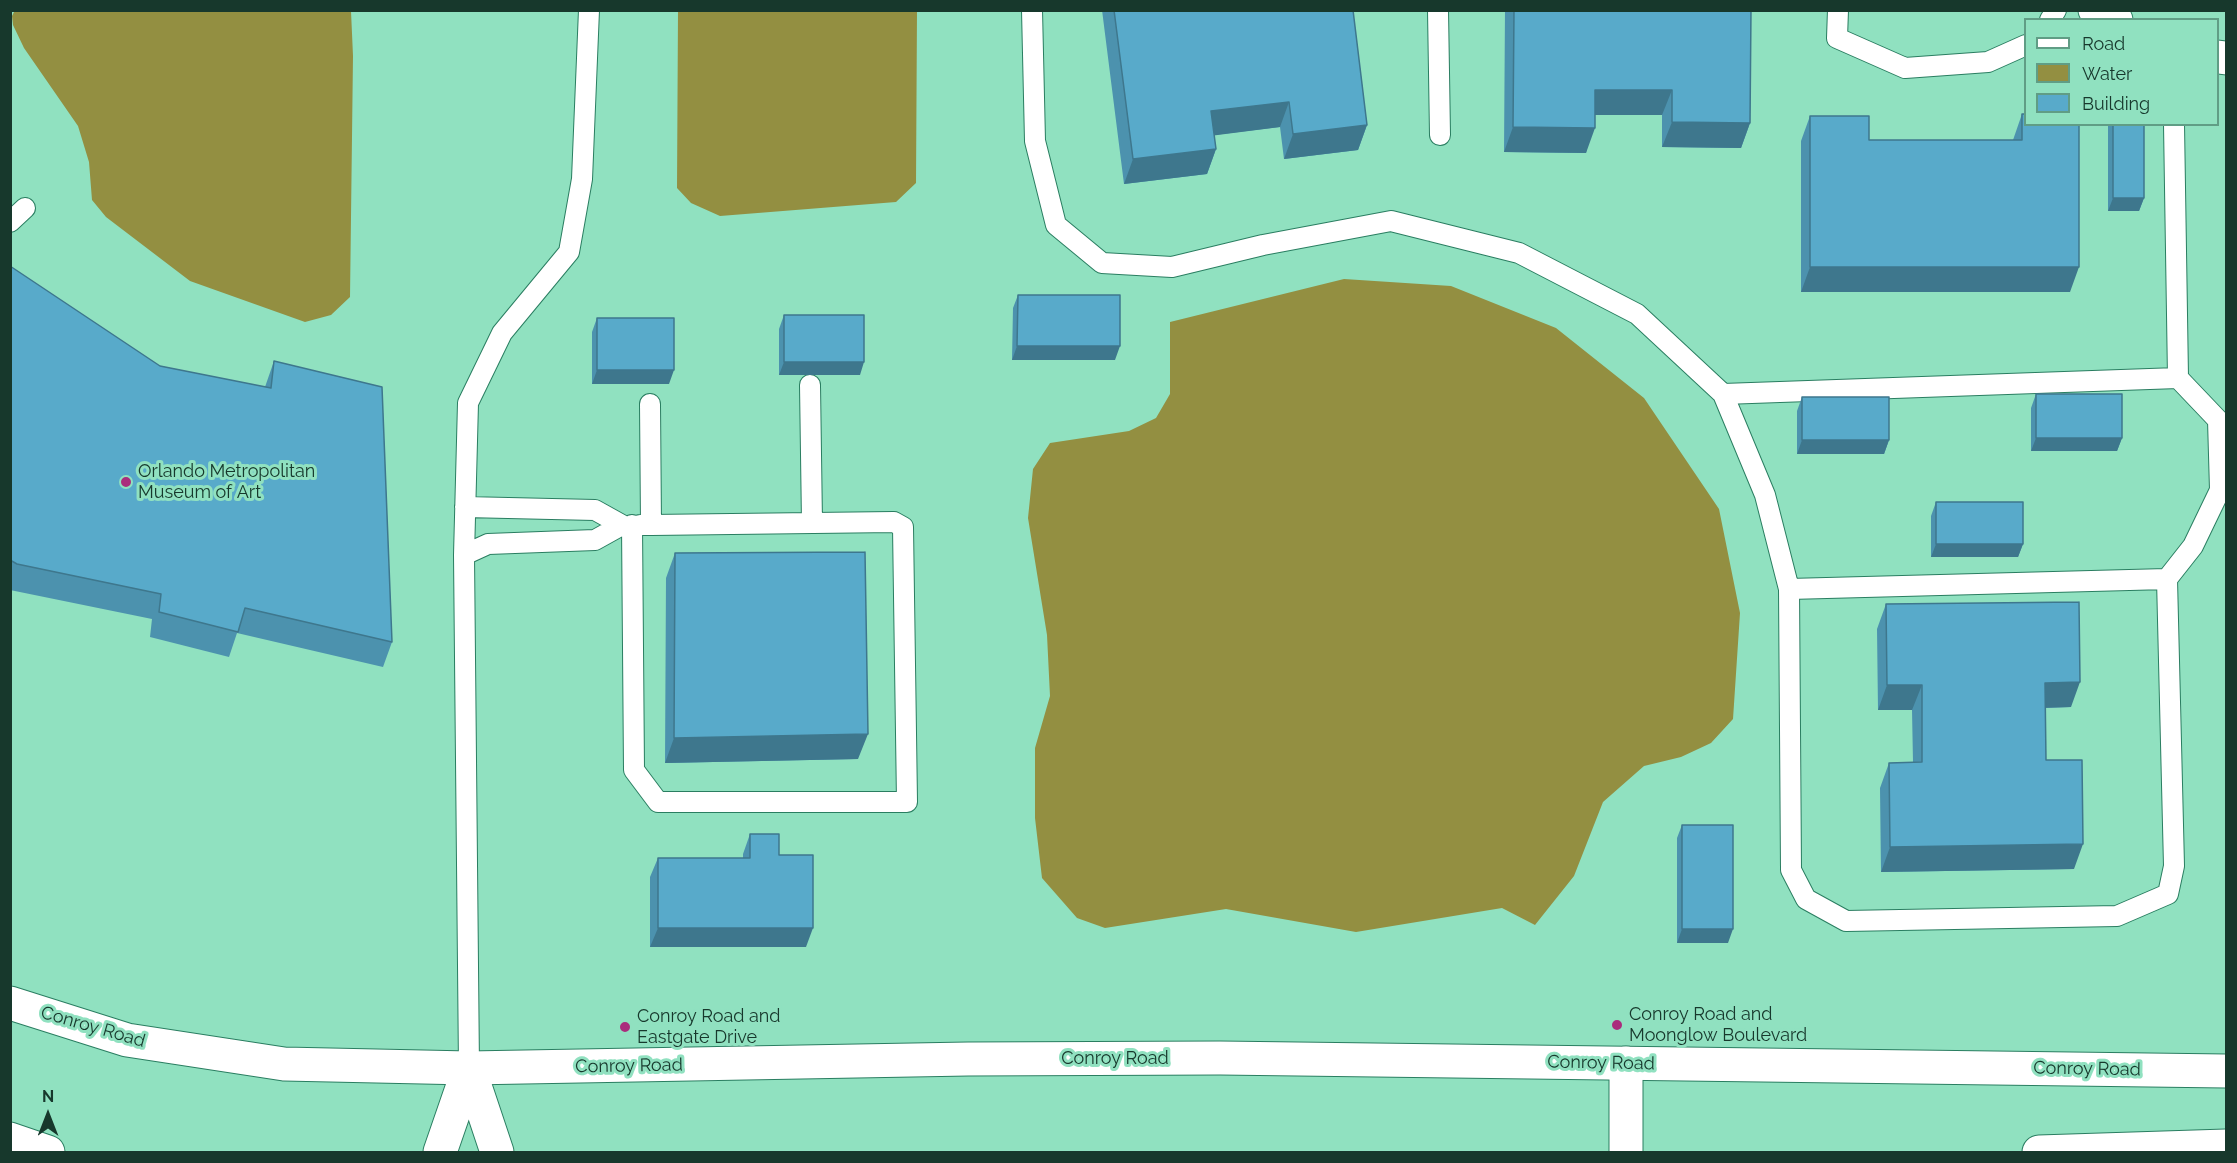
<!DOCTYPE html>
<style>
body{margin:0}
#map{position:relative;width:2237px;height:1163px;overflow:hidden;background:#90e1c0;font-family:Raleway,sans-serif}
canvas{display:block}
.frame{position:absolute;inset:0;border:12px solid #17382c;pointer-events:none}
.legend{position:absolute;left:2024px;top:18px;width:195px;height:108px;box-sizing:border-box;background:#90e1c0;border:2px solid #609d85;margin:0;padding:8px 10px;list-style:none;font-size:18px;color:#17382c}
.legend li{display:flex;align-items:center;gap:12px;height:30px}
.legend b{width:30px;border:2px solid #609d85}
.north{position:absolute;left:18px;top:1085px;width:60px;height:60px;-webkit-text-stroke:4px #90e1c0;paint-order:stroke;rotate:0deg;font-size:16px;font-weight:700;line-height:24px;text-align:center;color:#17382c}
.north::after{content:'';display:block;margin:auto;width:21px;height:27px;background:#17382c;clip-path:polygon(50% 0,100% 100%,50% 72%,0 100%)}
</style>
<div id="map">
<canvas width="2237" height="1163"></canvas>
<div class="frame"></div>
<ul class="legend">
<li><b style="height:8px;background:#fff"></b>Road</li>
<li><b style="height:16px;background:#938f41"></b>Water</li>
<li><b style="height:16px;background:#58aaca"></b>Building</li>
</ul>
<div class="north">N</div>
</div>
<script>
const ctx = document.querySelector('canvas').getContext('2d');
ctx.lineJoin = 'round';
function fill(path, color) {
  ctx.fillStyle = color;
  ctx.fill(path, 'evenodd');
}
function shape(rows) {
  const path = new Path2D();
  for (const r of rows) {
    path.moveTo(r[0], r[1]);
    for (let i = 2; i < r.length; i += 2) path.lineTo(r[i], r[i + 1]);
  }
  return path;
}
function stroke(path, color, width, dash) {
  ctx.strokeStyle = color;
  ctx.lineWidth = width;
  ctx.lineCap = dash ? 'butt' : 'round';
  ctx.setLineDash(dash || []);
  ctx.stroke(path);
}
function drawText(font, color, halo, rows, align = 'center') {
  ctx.font = font + ' Raleway,sans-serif';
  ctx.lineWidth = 6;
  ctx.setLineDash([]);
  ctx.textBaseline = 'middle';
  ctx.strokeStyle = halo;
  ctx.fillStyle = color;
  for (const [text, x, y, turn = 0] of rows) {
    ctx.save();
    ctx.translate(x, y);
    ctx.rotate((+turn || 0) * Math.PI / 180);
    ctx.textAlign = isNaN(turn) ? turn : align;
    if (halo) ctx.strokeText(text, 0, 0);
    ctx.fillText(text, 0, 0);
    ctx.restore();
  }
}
fill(shape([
 [15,10,351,11,353,56,350,297,331,315,305,322,190,281,106,217,92,200,89,162,78,126,24,48,13,25,12,16],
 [678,11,917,11,916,183,896,202,720,216,691,203,677,188],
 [1344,279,1451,286,1556,328,1644,398,1719,509,1740,613,1733,719,1711,743,1681,757,1644,766,1603,802,1574,876,1535,925,1502,908,1356,932,1226,909,1105,928,1077,918,1042,878,1035,818,1035,748,1050,696,1047,635,1028,518,1033,469,1050,443,1129,431,1156,418,1170,394,1170,322]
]), '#938f41');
const service = shape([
 [1032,10,1035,141,1056,225,1102,263,1172,267,1263,245,1391,221,1519,253,1637,314,1723,394,1765,495,1789,589,1791,870,1806,899,1846,921,2117,916,2168,894,2174,866,2167,579],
 [1438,10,1440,135],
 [1838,10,1837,38,1905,68,1988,62,2026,45],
 [2050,20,2056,10],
 [2174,124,2178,378],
 [10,222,25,208],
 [810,385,812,523],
 [1723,394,2178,378,2218,420,2220,490,2193,546,2167,579,1789,589],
 [632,525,634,770,658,802,907,802,903,527,894,522,651,525],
 [640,525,651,525,650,404],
 [464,555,488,544,595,540,622,525,595,510,465,507],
 [469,1068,464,555,468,403,502,333,569,252,582,179,589,10]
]);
const minor = shape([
 [2095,10,2116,20],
 [2218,57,2226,58],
 [1626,1063,1626,1152],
 [469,1068,497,1152],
 [440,1152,469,1068]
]);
const secondary = shape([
 [10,1003,127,1040,284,1064,469,1068,968,1059,1220,1058,2226,1071],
 [10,1139,48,1152],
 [2039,1152,2226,1146]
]);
stroke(service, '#2a7e61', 22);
stroke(minor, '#2a7e61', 35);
stroke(secondary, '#2a7e61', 35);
stroke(service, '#fff', 20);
stroke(minor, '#fff', 33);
stroke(secondary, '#fff', 33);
fill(shape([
 [1102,10,1353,10,1367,125,1358,150,1284,159,1280,127,1214,135,1216,149,1207,174,1124,184],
 [1505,10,1751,10,1750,123,1741,148,1662,147,1662,115,1595,115,1586,153,1504,152],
 [2022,114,2070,292,1801,292,1801,141,1810,116,1869,140,2013,140],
 [2108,124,2144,124,2144,198,2139,211,2108,211],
 [10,266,160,366,265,387,274,361,392,642,383,667,237,633,229,657,150,637,152,619,10,590],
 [1018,295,1115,360,1012,360,1013,308],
 [784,315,860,375,779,375,779,329],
 [597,318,669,384,592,384,592,332],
 [2036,394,2122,438,2117,451,2031,451,2031,408],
 [1802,397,1889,440,1884,454,1797,454,1797,411],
 [1936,502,2023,544,2018,557,1931,557,1931,516],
 [675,553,858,759,665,763,666,578],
 [1886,604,2071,707,2046,708,2046,760,2074,869,1881,872,1880,788,1889,763,1913,762,1912,710,1878,710,1877,629],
 [1682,825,1728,943,1677,943,1677,838],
 [750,834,779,855,806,947,650,947,650,877,658,858,743,858,743,854]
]), '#4c92ae');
fill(shape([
 [1595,90,1672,90,1662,115,1586,115],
 [1289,102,1280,127,1202,137,1211,111],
 [1672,122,1750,123,1741,148,1662,147],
 [1367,125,1358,150,1284,159,1293,134],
 [1513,127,1595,128,1586,153,1504,152],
 [1216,149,1207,174,1124,184,1133,159],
 [2113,198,2144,198,2139,211,2108,211],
 [1810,267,2079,267,2070,292,1801,292],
 [1017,346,1120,346,1115,360,1012,360],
 [784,362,864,362,860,375,779,375],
 [597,370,674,370,669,384,592,384],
 [2036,438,2122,438,2117,451,2031,451],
 [1802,440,1889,440,1884,454,1797,454],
 [1936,544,2023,544,2018,557,1931,557],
 [2080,682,2071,707,2036,708,2045,683],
 [1887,685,1922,685,1912,710,1878,710],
 [868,734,858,759,665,763,674,738],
 [2083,844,2074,869,1881,872,1890,847],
 [658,928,813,928,806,947,650,947],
 [1682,929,1733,929,1728,943,1677,943]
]), '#3e778d');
const building = shape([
 [1114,10,1353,10,1367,125,1293,134,1289,102,1211,111,1216,149,1133,159,1114,10],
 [1514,10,1751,10,1750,123,1672,122,1672,90,1595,90,1595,128,1513,127,1514,10],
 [2022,114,2025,114,2025,124,2079,124,2079,267,1810,267,1810,116,1869,116,1869,140,2022,140,2022,114],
 [2113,124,2144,124,2144,198,2113,198,2113,124],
 [10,266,160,366,271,388,274,361,382,387,392,642,245,608,238,632,159,612,161,594,17,564,10,560,10,266],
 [1018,295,1120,295,1120,346,1017,346,1018,295],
 [784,315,864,315,864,362,784,362,784,315],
 [597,318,674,318,674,370,597,370,597,318],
 [2036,394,2122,394,2122,438,2036,438,2036,394],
 [1802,397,1889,397,1889,440,1802,440,1802,397],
 [1936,502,2023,502,2023,544,1936,544,1936,502],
 [865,552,868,734,674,738,675,553,865,552],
 [2079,602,2080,682,2045,683,2046,760,2082,760,2083,844,1890,847,1889,763,1922,762,1922,685,1887,685,1886,604,2079,602],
 [1682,825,1733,825,1733,929,1682,929,1682,825],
 [750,834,779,834,779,855,813,855,813,928,658,928,658,858,750,858,750,834]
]);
fill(building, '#58aaca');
stroke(building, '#3e778d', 1.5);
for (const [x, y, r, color] of [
 [126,482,6,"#aa2c7c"],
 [1617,1025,6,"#aa2c7c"],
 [625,1027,6,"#aa2c7c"]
]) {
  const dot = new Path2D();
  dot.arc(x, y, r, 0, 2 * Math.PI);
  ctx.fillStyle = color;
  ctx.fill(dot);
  stroke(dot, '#90e1c0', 2);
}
drawText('18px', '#17382c', '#90e1c0', [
 ["Orlando Metropolitan",138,472],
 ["Museum of Art",138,493],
 ["Conroy Road and",1629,1015],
 ["Moonglow Boulevard",1629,1036],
 ["Conroy Road and",637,1017],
 ["Eastgate Drive",637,1038]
], 'left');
drawText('18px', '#17382c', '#90e1c0', [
 ["Conroy Road",93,1027,16],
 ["Conroy Road",1115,1059],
 ["Conroy Road",1601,1063,1],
 ["Conroy Road",629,1066,-1],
 ["Conroy Road",2087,1069,1]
]);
</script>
